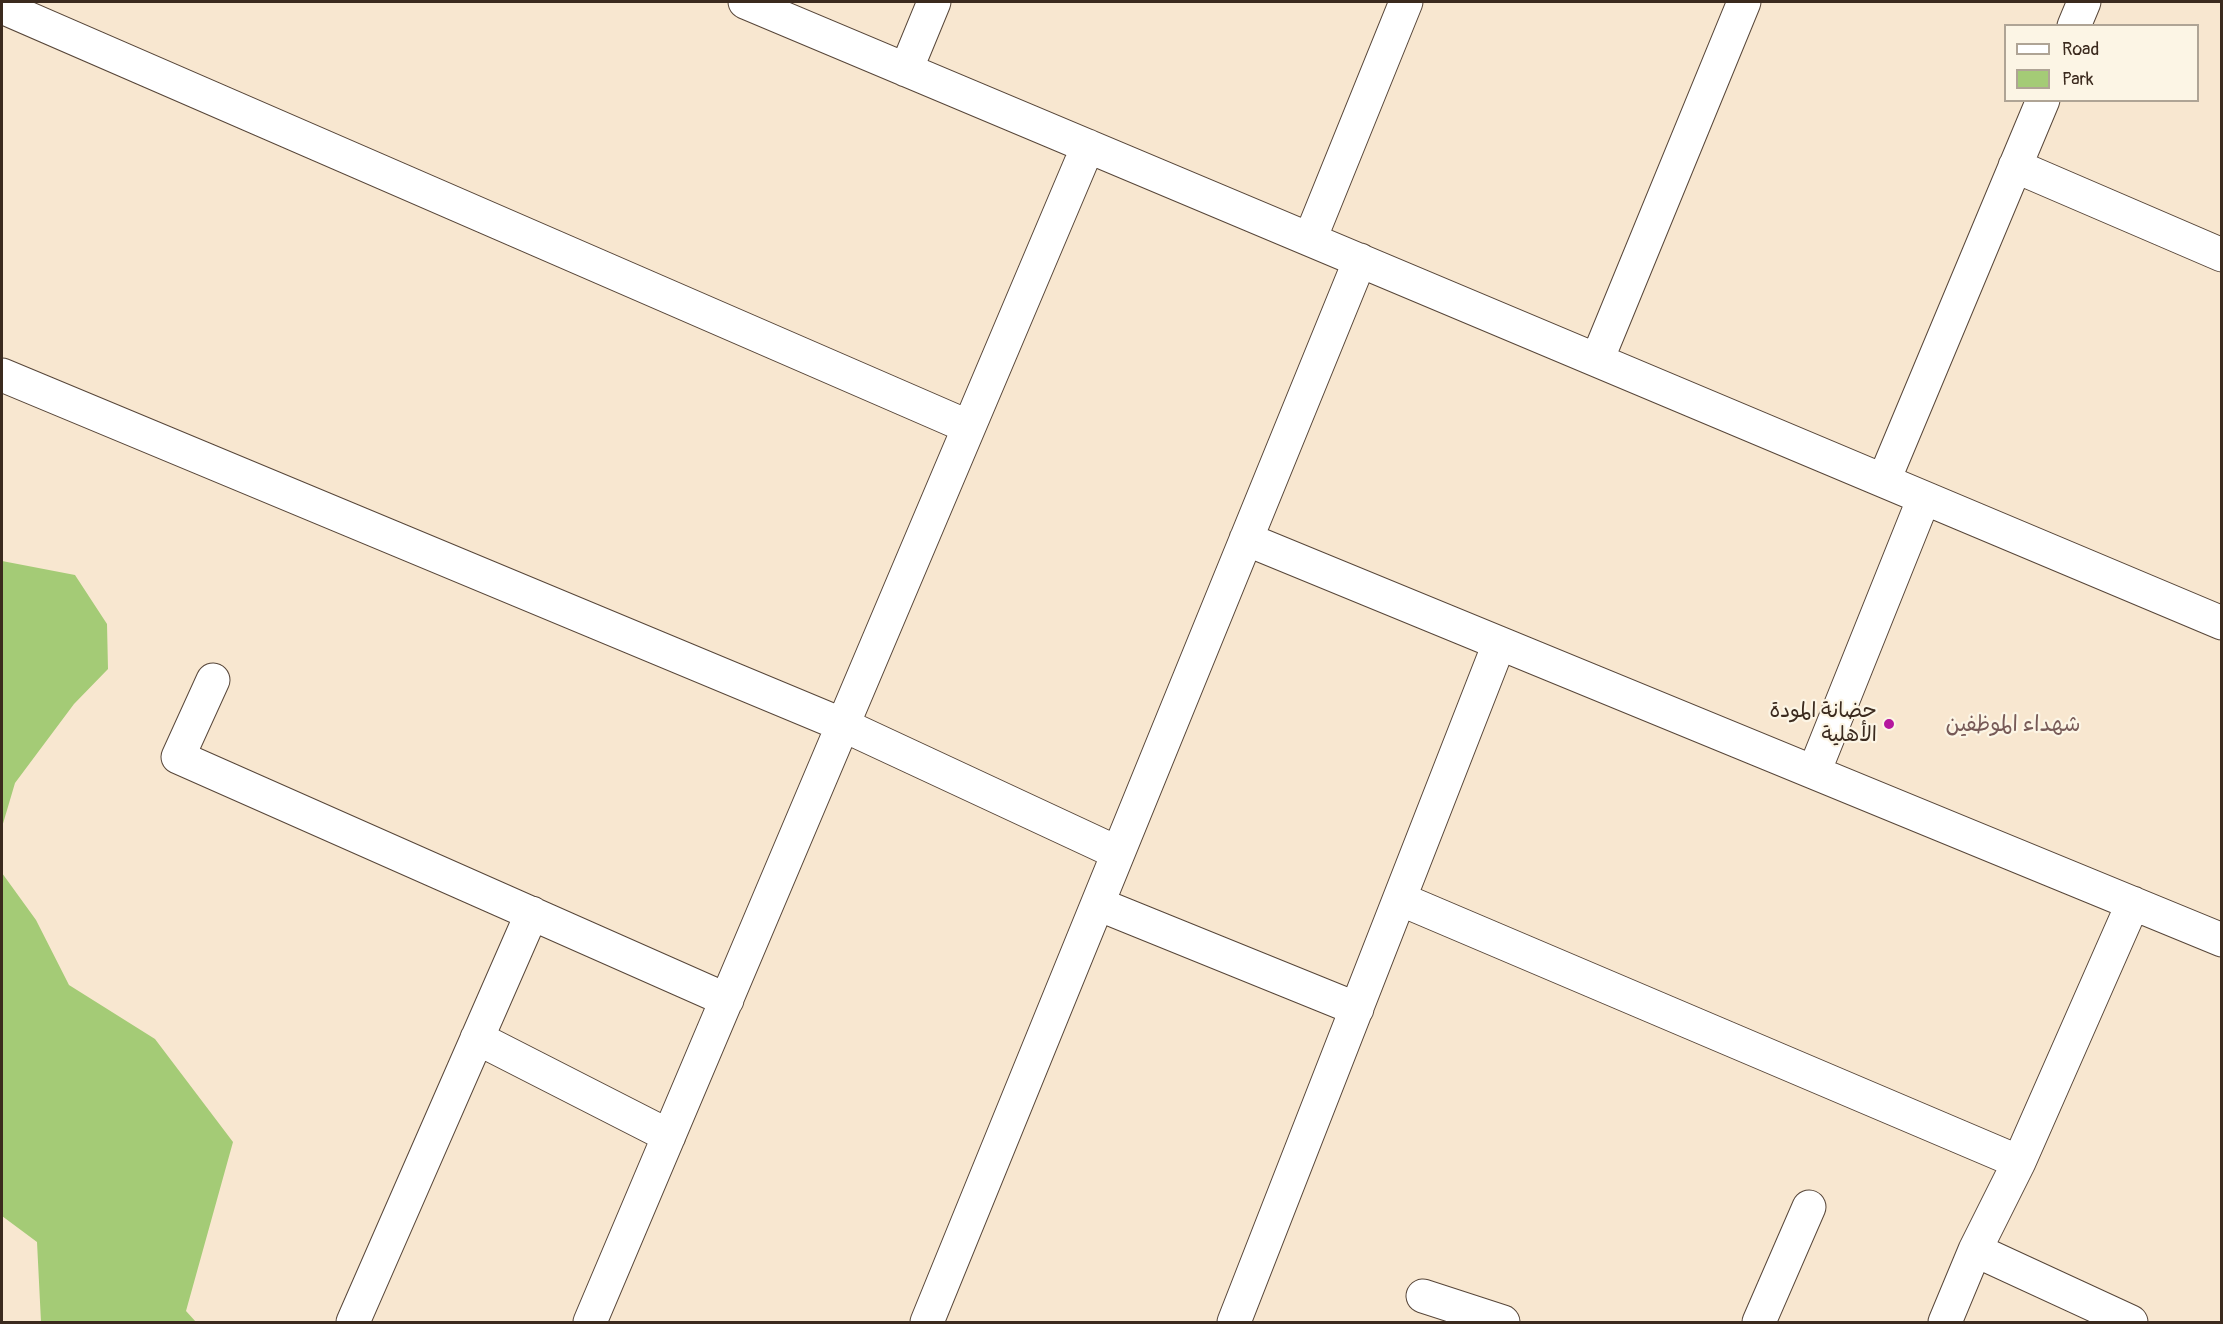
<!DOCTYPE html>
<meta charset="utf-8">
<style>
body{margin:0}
#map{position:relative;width:2223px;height:1324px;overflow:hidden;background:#f8e7d0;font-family:Pangolin,sans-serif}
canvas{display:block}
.frame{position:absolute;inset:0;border:3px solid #3b2a1e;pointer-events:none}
.legend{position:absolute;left:2004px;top:24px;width:195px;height:78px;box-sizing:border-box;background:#fcf5e5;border:2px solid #afa495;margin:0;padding:8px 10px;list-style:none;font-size:18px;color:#3b2a1e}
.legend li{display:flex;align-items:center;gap:12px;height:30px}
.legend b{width:30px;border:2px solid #afa495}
</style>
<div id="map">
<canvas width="2223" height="1324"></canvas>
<div class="frame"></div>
<ul class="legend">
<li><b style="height:8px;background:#fff"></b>Road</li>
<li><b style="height:16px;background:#a4cb76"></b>Park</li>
</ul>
</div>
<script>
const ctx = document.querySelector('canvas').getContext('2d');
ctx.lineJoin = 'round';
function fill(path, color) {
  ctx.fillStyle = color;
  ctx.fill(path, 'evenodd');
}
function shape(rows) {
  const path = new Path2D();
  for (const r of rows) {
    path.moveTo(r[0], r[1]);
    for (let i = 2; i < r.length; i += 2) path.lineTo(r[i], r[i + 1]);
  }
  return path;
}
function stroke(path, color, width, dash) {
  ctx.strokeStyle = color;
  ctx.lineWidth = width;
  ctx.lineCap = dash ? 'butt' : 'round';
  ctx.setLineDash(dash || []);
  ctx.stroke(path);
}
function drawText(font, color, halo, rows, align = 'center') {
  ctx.font = font + ' Pangolin,"Playpen Sans Arabic",sans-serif';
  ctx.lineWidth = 4.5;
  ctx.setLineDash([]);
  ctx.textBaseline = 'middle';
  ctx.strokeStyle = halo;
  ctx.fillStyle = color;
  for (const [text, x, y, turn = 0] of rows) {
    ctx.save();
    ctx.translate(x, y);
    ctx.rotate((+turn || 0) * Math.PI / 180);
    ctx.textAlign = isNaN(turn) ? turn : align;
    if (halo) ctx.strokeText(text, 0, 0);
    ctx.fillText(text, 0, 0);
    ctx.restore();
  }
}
fill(shape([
 [2,561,75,575,107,624,108,669,74,704,15,783,2,827],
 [2,873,36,920,69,985,155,1039,233,1142,186,1311,196,1322,41,1322,37,1242,2,1216]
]), '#a4cb76');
const minor = shape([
 [745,2,2222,623],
 [2,7,969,427],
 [2074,26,2084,2],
 [906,70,934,2],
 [2015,166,2222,255],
 [1310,239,1406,2],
 [1597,360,1744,2],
 [2,375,843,725,1118,853],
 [1884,480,2043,100],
 [1246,539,2222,940],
 [213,680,178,757,727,1000],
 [1814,772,1924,498],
 [1400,899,2019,1162],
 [1098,904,1357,1009],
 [477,1038,669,1136],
 [1975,1250,2131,1322],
 [1423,1296,1503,1322],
 [353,1322,532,913],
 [590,1322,1088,146],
 [927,1322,1360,260],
 [1234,1322,1499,644],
 [1759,1322,1809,1207],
 [1945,1322,1975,1250,2019,1162,2133,903]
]);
stroke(minor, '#574639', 35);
stroke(minor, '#fff', 33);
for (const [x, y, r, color] of [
 [1889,724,6,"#b5179e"]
]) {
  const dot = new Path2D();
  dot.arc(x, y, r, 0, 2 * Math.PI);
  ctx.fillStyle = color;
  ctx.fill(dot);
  stroke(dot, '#fcf5e5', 2);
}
drawText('21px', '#3b2a1e', '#fcf5e5', [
 ["حضانة المودة",1877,712],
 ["الأهلية",1877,736]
], 'right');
drawText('22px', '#775a57', '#fcf5e5', [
 ["شهداء الموظفين",2013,725]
]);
</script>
